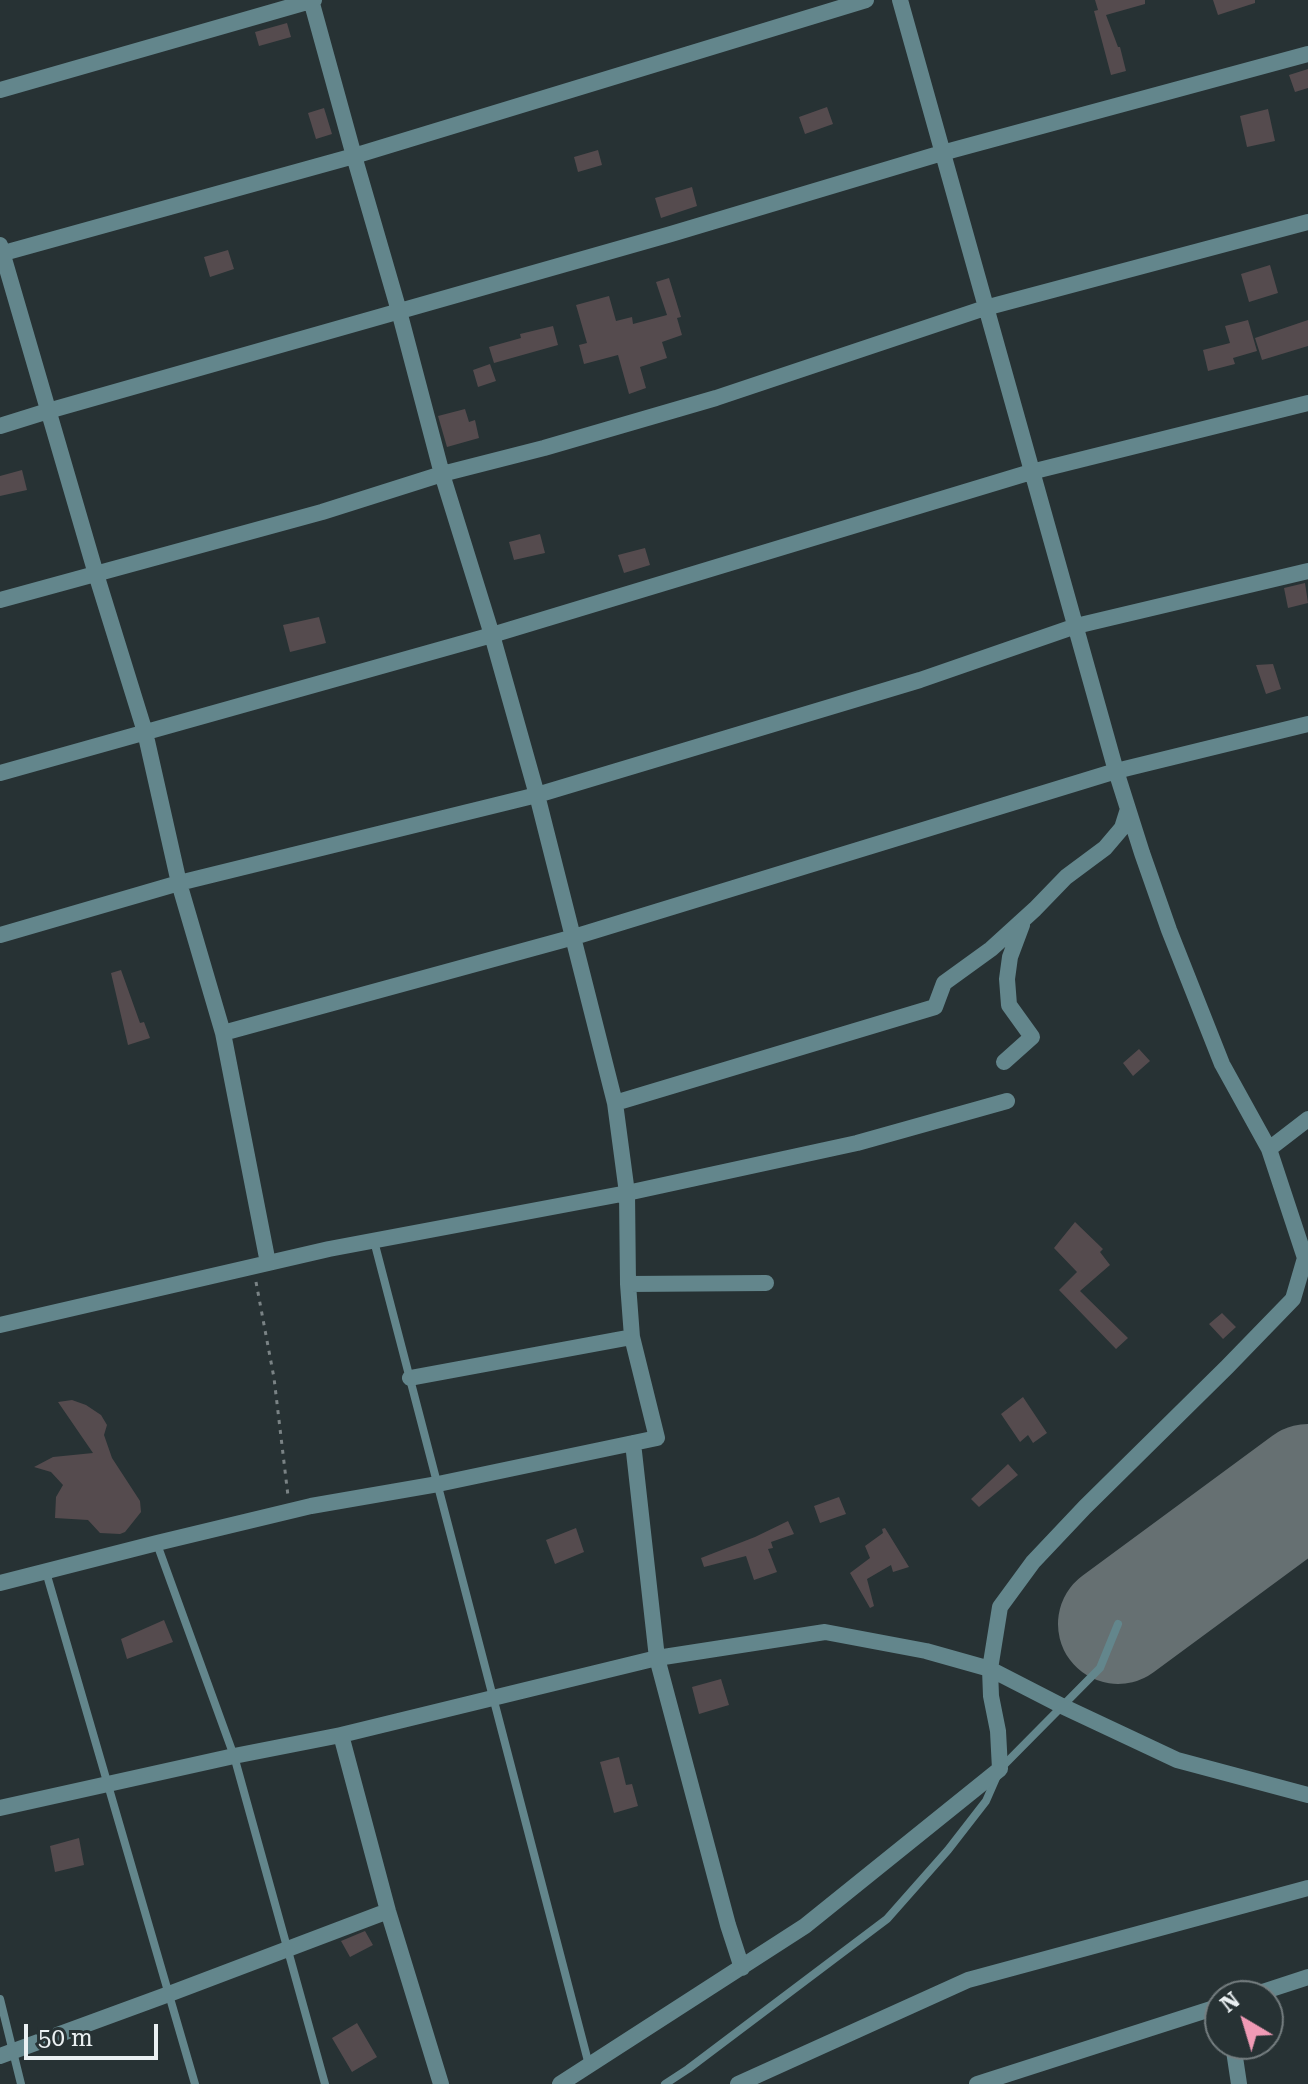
<!DOCTYPE html>
<style>
body{margin:0}
#map{position:relative;width:1308px;height:2084px;overflow:hidden;background:#273234;font-family:"Roboto Serif",serif}
canvas{display:block}
.north{position:absolute;left:1204px;top:1980px;width:80px;height:80px;box-sizing:border-box;background:#273234;border:2px solid #757e80;border-radius:50%;rotate:322deg;font-size:22px;font-weight:700;line-height:32px;text-align:center;color:#eaf0f2}
.north::after{content:'';display:block;margin:auto;width:28px;height:36px;background:#f09ab5;clip-path:polygon(50% 0,100% 100%,50% 72%,0 100%)}
.scale{position:absolute;left:24px;top:2024px;width:134px;height:36px;box-sizing:border-box;border:4px solid #eaf0f2;border-top:0;padding-left:10px;font-size:24px;line-height:28px;white-space:nowrap;color:#eaf0f2;-webkit-text-stroke:6px #273234;paint-order:stroke}
</style>
<div id="map">
<canvas width="1308" height="2084"></canvas>
<div class="north">N</div>
<div class="scale">50 m</div>
</div>
<script>
const ctx = document.querySelector('canvas').getContext('2d');
ctx.lineJoin = 'round';
function shape(rows) {
  const path = new Path2D();
  for (const r of rows) {
    path.moveTo(r[0], r[1]);
    for (let i = 2; i < r.length; i += 2) path.lineTo(r[i], r[i + 1]);
  }
  return path;
}
function stroke(path, color, width, dash) {
  ctx.strokeStyle = color;
  ctx.lineWidth = width;
  ctx.lineCap = dash ? 'butt' : 'round';
  ctx.setLineDash(dash || []);
  ctx.stroke(path);
}
function fill(path, color) {
  ctx.fillStyle = color;
  ctx.fill(path, 'evenodd');
}
stroke(shape([
 [1118,1624,1308,1484]
]), '#667072', 120);
fill(shape([
 [1095,0,1145,0,1145,4,1106,15,1118,47,1120,47,1126,71,1111,75,1094,11,1098,10],
 [1213,0,1255,0,1255,3,1218,15],
 [287,23,291,37,259,46,255,32],
 [1308,69,1308,88,1295,92,1289,75],
 [827,107,833,124,805,134,799,117],
 [324,108,332,134,316,139,308,113],
 [1268,109,1275,141,1247,147,1240,116],
 [598,150,602,165,578,172,574,157],
 [692,187,697,206,661,218,655,198],
 [228,250,234,269,210,277,204,257],
 [1270,265,1278,293,1249,302,1241,274],
 [669,278,681,317,677,318,682,335,662,342,667,358,640,367,646,388,629,394,618,355,584,364,579,345,587,343,576,305,609,296,616,321,632,317,633,324,667,315,656,282],
 [1248,320,1257,351,1233,358,1235,364,1208,371,1203,350,1230,343,1225,326],
 [1308,320,1308,346,1262,360,1255,338],
 [553,326,558,345,494,363,489,347,521,338,520,334],
 [490,364,496,381,478,387,473,370],
 [465,409,469,422,475,420,479,438,447,447,438,416],
 [22,470,27,490,0,496,0,476],
 [540,534,545,553,514,560,509,542],
 [645,548,650,565,624,573,618,555],
 [1305,583,1308,603,1288,608,1284,588],
 [319,617,326,643,290,652,283,625],
 [1273,664,1281,689,1266,694,1256,665],
 [121,970,140,1023,144,1022,150,1038,128,1045,111,973],
 [1139,1049,1150,1061,1133,1076,1123,1063],
 [1075,1222,1103,1249,1100,1252,1110,1265,1080,1291,1128,1338,1116,1349,1059,1290,1077,1272,1054,1248],
 [1222,1313,1236,1327,1223,1339,1209,1324],
 [1023,1397,1047,1433,1033,1443,1028,1435,1020,1442,1001,1414],
 [72,1400,86,1405,101,1415,107,1425,104,1435,112,1458,140,1501,141,1512,125,1532,120,1534,100,1533,88,1520,55,1518,56,1497,63,1485,51,1472,34,1467,53,1457,93,1453,58,1402],
 [1008,1464,1018,1475,979,1507,971,1499],
 [839,1497,846,1514,820,1523,814,1506],
 [788,1521,794,1534,771,1542,773,1548,768,1549,777,1572,754,1580,746,1556,704,1567,701,1558,755,1537],
 [576,1528,584,1552,555,1564,546,1540],
 [885,1528,909,1567,893,1572,891,1565,867,1579,874,1606,870,1608,850,1573,870,1558,865,1546,883,1533,882,1529],
 [164,1620,173,1642,127,1659,121,1639],
 [721,1679,729,1705,699,1714,692,1687],
 [619,1757,626,1785,632,1784,638,1806,614,1813,600,1762],
 [79,1838,84,1865,55,1872,50,1846],
 [365,1931,373,1945,350,1957,341,1941],
 [357,2023,377,2057,352,2072,332,2038]
]), '#554b4e');
stroke(shape([
 [256,1282,274,1378,288,1496]
]), '#7a8385', 3, [4, 6]);
stroke(shape([
 [374,1241,589,2065],
 [157,1544,234,1756,325,2084],
 [46,1572,195,2084],
 [0,1999,21,2084],
 [665,2084,688,2069,887,1919,948,1850,986,1801,1000,1769,1100,1668,1118,1624]
]), '#63868c', 8);
stroke(shape([
 [0,90,314,0],
 [0,245,96,574,145,732,179,883,223,1033,268,1263],
 [0,254,354,156,866,0],
 [0,426,48,411,671,234,942,153,1308,54],
 [0,600,322,512,442,474,544,448,716,398,985,308,1308,222],
 [0,773,492,635,1031,472,1308,403],
 [0,935,179,883,537,795,920,680,1076,626,1308,571],
 [223,1033,574,937,1116,771,1308,724],
 [1004,1062,1032,1037,1009,1005,1007,979,1010,957,1022,925],
 [615,1103,935,1007,944,983,991,949,1035,909,1066,877,1105,848,1122,828,1128,809],
 [1269,1149,1308,1119],
 [628,1284,766,1283],
 [0,1325,329,1249,627,1193,857,1143,1007,1101],
 [410,1378,632,1337],
 [633,1443,657,1658,728,1925,742,1968],
 [0,1583,157,1543,311,1506,438,1484,657,1438,632,1337,628,1284,627,1193,615,1103,537,795,492,635,442,474,399,311,354,156,311,0],
 [341,1735,388,1911,441,2084],
 [0,1808,234,1756,341,1735,657,1658,825,1632,926,1651,990,1669,1062,1706,1177,1760,1308,1795],
 [1250,1996,1308,1977],
 [1233,2044,1239,2084],
 [0,2056,169,1994,388,1911],
 [560,2084,805,1926,1000,1769,998,1731,991,1696,990,1669,1000,1607,1033,1562,1085,1507,1227,1367,1293,1299,1305,1258,1269,1149,1222,1064,1169,930,1142,853,1116,771,900,0],
 [738,2084,968,1980,1308,1888],
 [977,2084,1220,2006]
]), '#63868c', 16);
</script>
